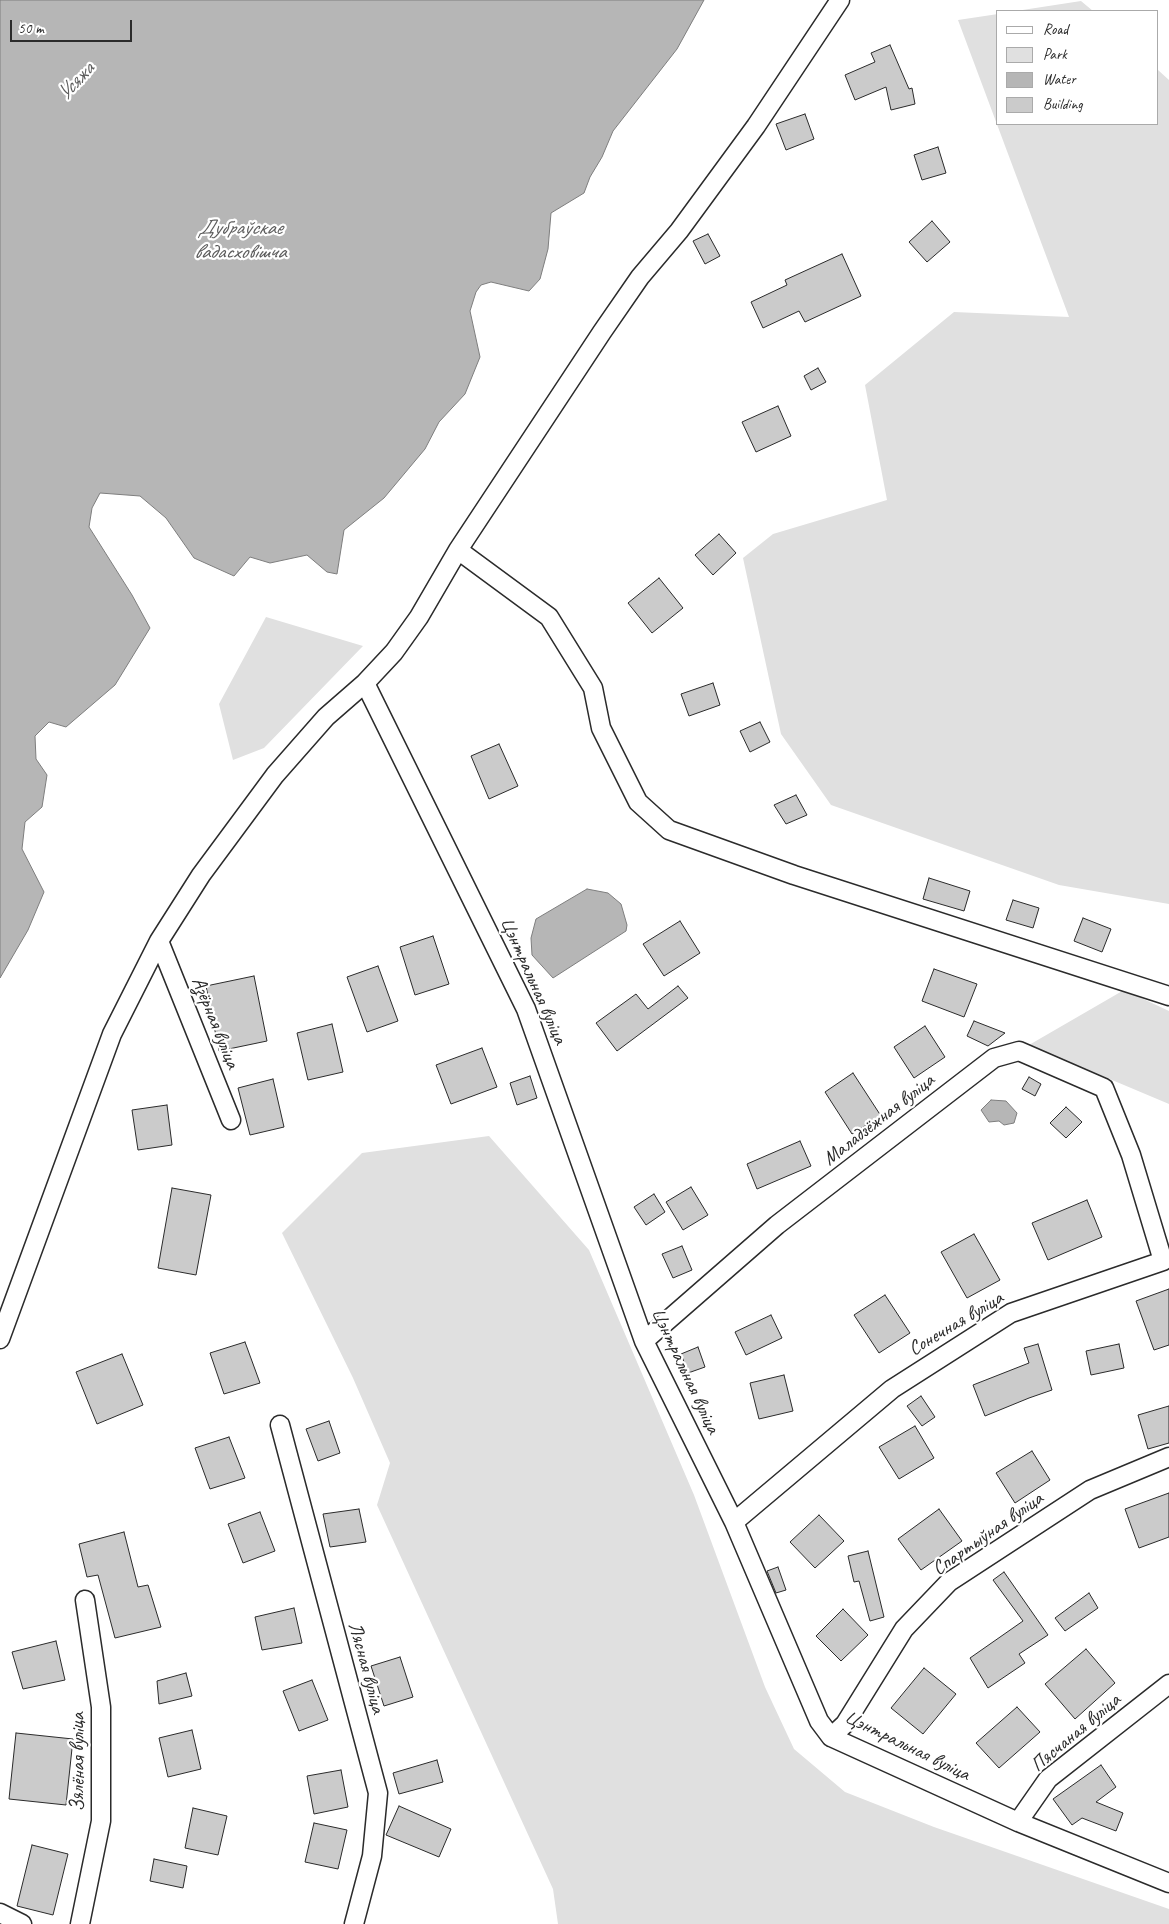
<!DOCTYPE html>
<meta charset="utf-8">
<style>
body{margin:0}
#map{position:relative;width:1169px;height:1924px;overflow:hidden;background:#fff;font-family:Caveat,sans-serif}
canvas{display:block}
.legend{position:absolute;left:996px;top:10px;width:162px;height:115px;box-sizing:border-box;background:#fff;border:1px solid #aaa;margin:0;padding:6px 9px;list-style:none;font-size:15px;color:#2b2b2b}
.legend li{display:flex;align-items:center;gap:10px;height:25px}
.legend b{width:25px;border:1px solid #aaa}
.scale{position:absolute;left:10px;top:20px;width:122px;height:22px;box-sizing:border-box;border:2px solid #2b2b2b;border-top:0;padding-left:6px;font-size:15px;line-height:18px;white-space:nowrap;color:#2b2b2b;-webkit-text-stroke:4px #fff;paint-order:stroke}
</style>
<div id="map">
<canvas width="1169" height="1924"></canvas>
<ul class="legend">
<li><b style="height:6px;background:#fff"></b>Road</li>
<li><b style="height:14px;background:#e0e0e0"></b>Park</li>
<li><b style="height:14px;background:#b6b6b6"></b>Water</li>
<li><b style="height:14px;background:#cbcbcb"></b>Building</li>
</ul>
<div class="scale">50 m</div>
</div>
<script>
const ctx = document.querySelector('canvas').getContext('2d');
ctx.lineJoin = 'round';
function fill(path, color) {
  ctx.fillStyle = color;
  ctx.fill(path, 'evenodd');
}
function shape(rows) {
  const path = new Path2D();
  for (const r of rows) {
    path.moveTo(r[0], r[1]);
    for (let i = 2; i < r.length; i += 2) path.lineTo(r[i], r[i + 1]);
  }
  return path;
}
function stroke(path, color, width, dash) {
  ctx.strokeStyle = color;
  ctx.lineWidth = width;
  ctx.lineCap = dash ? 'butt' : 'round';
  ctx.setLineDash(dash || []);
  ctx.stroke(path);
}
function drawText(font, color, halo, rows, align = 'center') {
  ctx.font = font + ' Caveat,sans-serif';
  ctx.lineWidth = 4.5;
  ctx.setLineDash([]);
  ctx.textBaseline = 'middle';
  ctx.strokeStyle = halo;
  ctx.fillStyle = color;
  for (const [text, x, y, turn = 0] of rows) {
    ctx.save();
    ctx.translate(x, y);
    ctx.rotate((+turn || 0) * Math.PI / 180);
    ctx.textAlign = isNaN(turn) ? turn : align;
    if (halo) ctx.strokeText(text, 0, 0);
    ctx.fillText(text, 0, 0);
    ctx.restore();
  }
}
fill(shape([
 [1081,1,1093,11,1016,11],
 [998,14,998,124,1158,124,1158,70,1169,80,1169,904,1059,885,831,805,781,734,743,558,773,534,887,500,865,385,954,312,1069,317,958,20],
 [266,617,363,646,264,748,233,760,219,704],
 [1124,990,1169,1011,1169,1104,1029,1045],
 [489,1136,589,1250,694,1495,765,1687,794,1749,845,1792,934,1827,1169,1909,1169,1924,558,1924,553,1889,377,1505,390,1463,353,1378,282,1233,362,1153]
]), '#e0e0e0');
const water = shape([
 [0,0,704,0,677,49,613,131,602,157,590,177,584,193,551,213,548,249,540,279,529,291,491,282,481,285,476,292,470,311,480,357,465,394,439,422,425,449,384,498,344,530,337,574,327,572,307,555,270,563,250,557,234,576,194,558,166,518,140,496,100,493,92,508,89,527,132,595,150,628,115,685,66,727,49,722,35,736,36,759,47,775,42,807,25,822,22,849,44,892,28,930,0,978,0,0],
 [587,889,608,893,621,904,627,925,626,931,553,978,532,955,531,938,536,919,587,889],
 [991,1100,1006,1101,1017,1113,1014,1123,1004,1125,999,1121,989,1122,981,1110,991,1100]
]);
fill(water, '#b6b6b6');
stroke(water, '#7e7e7e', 1);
const building = shape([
 [890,45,909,89,912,88,915,104,891,110,886,87,855,100,845,75,875,62,871,53,890,45],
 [805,114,814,139,786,150,776,124,805,114],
 [938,147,946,173,922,180,914,155,938,147],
 [932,221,950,242,927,262,909,242,932,221],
 [708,234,720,256,705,264,693,241,708,234],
 [842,254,861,296,805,322,799,311,763,328,751,302,787,285,785,280,842,254],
 [818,368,826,382,811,390,804,376,818,368],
 [778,406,791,436,756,452,742,422,778,406],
 [719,534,736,553,713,575,695,555,719,534],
 [659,578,683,608,652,633,628,603,659,578],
 [713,683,720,705,689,716,681,694,713,683],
 [760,722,770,742,750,752,740,731,760,722],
 [499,744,518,786,489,799,471,756,499,744],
 [796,795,807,815,786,824,774,805,796,795],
 [929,878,970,891,964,911,923,899,929,878],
 [1013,900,1039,908,1033,928,1006,920,1013,900],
 [1083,918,1111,929,1102,952,1074,941,1083,918],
 [680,921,700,953,664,976,643,944,680,921],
 [433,936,449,984,415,995,400,947,433,936],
 [378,966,398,1021,367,1032,347,977,378,966],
 [934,969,977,984,964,1017,922,1001,934,969],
 [254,976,267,1041,219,1051,206,986,254,976],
 [678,986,688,998,617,1051,596,1023,636,994,648,1009,678,986],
 [974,1021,1005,1033,988,1046,967,1036,974,1021],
 [332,1024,343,1072,308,1080,297,1033,332,1024],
 [925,1026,945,1057,914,1078,894,1047,925,1026],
 [482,1048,497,1087,451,1104,436,1065,482,1048],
 [853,1073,881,1116,852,1134,825,1092,853,1073],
 [530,1076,537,1098,517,1105,510,1083,530,1076],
 [1029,1077,1041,1084,1035,1096,1022,1089,1029,1077],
 [273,1079,284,1127,250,1135,238,1088,273,1079],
 [167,1105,172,1145,138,1150,132,1110,167,1105],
 [1066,1107,1082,1122,1066,1138,1050,1123,1066,1107],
 [800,1141,811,1166,757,1189,747,1164,800,1141],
 [691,1187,708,1215,683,1230,666,1202,691,1187],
 [172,1188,211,1195,196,1275,158,1268,172,1188],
 [654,1194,665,1212,646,1225,634,1207,654,1194],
 [1087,1200,1102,1237,1048,1260,1032,1223,1087,1200],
 [974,1234,1000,1280,967,1298,941,1252,974,1234],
 [682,1246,692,1270,673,1278,662,1254,682,1246],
 [1169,1289,1169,1345,1154,1350,1136,1301,1169,1289],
 [885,1295,910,1333,879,1353,854,1315,885,1295],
 [771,1315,782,1338,746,1355,735,1332,771,1315],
 [245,1342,260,1383,224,1394,210,1353,245,1342],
 [1038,1344,1052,1390,1029,1398,985,1416,973,1385,1029,1363,1024,1348,1038,1344],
 [1119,1344,1124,1368,1091,1375,1086,1351,1119,1344],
 [698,1347,705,1367,688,1373,681,1354,698,1347],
 [122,1354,143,1405,97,1424,76,1372,122,1354],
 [784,1375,793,1411,759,1419,750,1383,784,1375],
 [921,1396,935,1417,922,1426,907,1406,921,1396],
 [1169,1406,1169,1443,1148,1449,1138,1415,1169,1406],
 [329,1421,340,1453,318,1461,306,1429,329,1421],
 [915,1426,934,1458,899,1479,879,1447,915,1426],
 [229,1437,245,1478,210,1489,195,1448,229,1437],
 [1032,1451,1050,1480,1015,1503,996,1473,1032,1451],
 [1169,1493,1169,1537,1139,1548,1125,1509,1169,1493],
 [359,1509,366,1542,330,1547,323,1514,359,1509],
 [939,1509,962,1541,921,1570,898,1539,939,1509],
 [260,1512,275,1551,243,1563,228,1524,260,1512],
 [819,1515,844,1541,815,1568,790,1542,819,1515],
 [124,1532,138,1587,148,1585,161,1627,115,1638,98,1575,87,1577,79,1544,124,1532],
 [868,1551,884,1617,870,1621,859,1581,854,1582,848,1556,868,1551],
 [778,1567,786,1590,776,1593,767,1571,778,1567],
 [1004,1572,1048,1635,1019,1654,1025,1663,988,1688,970,1658,1023,1621,993,1580,1004,1572],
 [1089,1593,1098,1608,1065,1631,1055,1618,1089,1593],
 [294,1608,302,1643,262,1650,255,1617,294,1608],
 [843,1609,868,1635,841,1661,816,1636,843,1609],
 [56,1641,65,1680,23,1689,12,1652,56,1641],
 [1086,1649,1115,1683,1075,1719,1045,1684,1086,1649],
 [400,1657,413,1697,384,1706,371,1666,400,1657],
 [924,1668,956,1694,923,1734,891,1708,924,1668],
 [186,1673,192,1696,159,1704,157,1681,186,1673],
 [312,1680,328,1720,299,1731,283,1691,312,1680],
 [1017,1707,1040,1732,999,1768,976,1743,1017,1707],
 [192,1730,201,1769,168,1777,159,1738,192,1730],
 [16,1733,73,1739,66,1805,9,1799,16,1733],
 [437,1760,443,1782,399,1794,393,1773,437,1760],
 [1101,1765,1116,1787,1096,1802,1123,1813,1116,1831,1082,1818,1072,1825,1053,1799,1101,1765],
 [341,1770,348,1807,314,1814,307,1776,341,1770],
 [399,1806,451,1829,439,1857,386,1835,399,1806],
 [193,1808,227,1816,218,1855,185,1848,193,1808],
 [314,1823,347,1830,338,1869,305,1862,314,1823],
 [32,1845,68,1854,53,1915,17,1906,32,1845],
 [154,1859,187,1866,183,1888,150,1881,154,1859]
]);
fill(building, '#cbcbcb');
stroke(building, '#2b2b2b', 1);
const street = shape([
 [458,550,549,617,593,688,601,728,638,802,669,830,794,875,1169,996],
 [365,683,526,1009,644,1341,734,1522,819,1721,831,1737,1018,1822,1169,1883],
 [159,941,231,1120],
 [0,1339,112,1034,159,941,201,875,275,775,326,717,365,683,394,652,419,617,458,550,602,332,640,277,679,231,756,126,840,0],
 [644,1341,777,1225,994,1058,1019,1051,1104,1088,1131,1155,1163,1261,1011,1313,892,1389,734,1522],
 [280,1425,378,1793,372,1856,354,1924],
 [831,1737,845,1724,904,1629,949,1582,1090,1490,1169,1457],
 [1018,1822,1048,1779,1169,1684],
 [0,1913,22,1924],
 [80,1924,101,1821,101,1707,85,1600]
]);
stroke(street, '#2b2b2b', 21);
stroke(street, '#fff', 18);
drawText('20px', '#2b2b2b', '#fff', [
 ["Цэнтральная вуліца",533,981,66],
 ["Азёрная вуліца",215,1023,68],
 ["Маладзёжная вуліца",879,1120,-38],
 ["Сонечная вуліца",956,1324,-31],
 ["Цэнтральная вуліца",685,1371,65],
 ["Спартыўная вуліца",988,1534,-35],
 ["Лясная вуліца",366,1668,75],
 ["Пясчаная вуліца",1076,1733,-40],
 ["Цэнтральная вуліца",907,1746,26],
 ["Зялёная вуліца",79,1762,-90]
]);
drawText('italic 21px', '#5c5c5c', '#fff', [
 ["Усяжа",76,82,-47],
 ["Дубраўскае",240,228],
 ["вадасховішча",240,252]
]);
</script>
